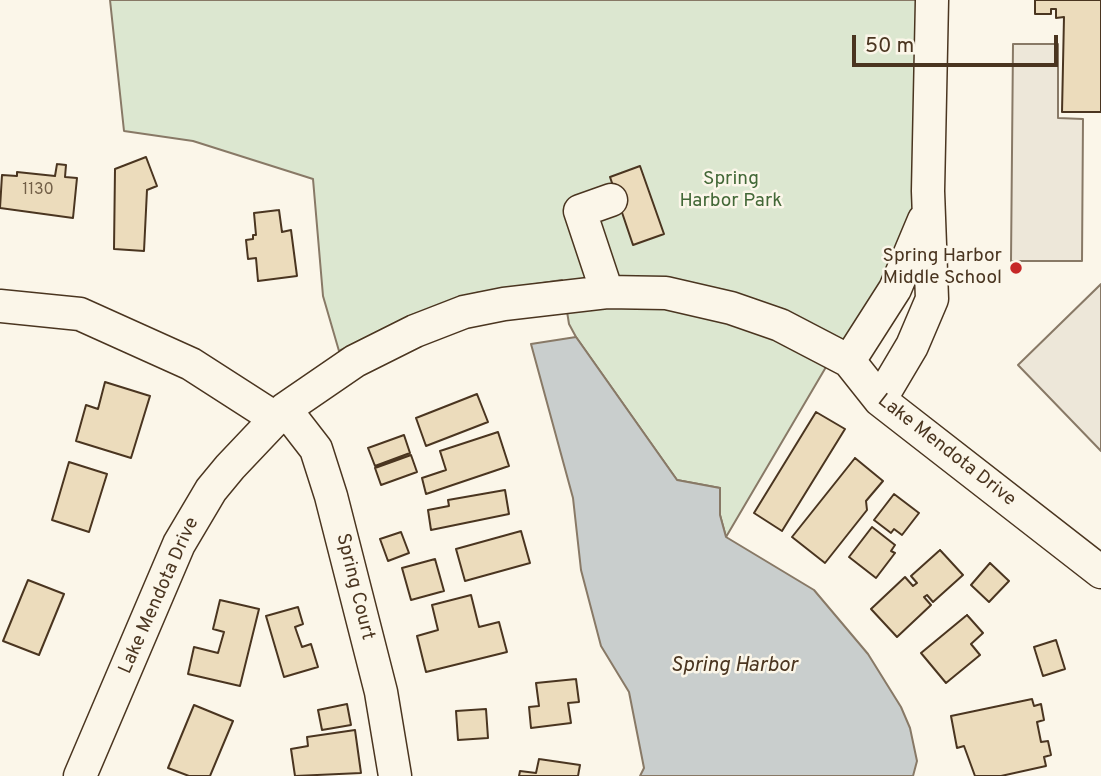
<!DOCTYPE html>
<style>
body{margin:0}
#map{position:relative;width:1101px;height:776px;overflow:hidden;background:#fbf6e9;font-family:Overpass,sans-serif}
canvas{display:block}
.scale{position:absolute;left:852px;top:35px;width:206px;height:32px;box-sizing:border-box;border:4px solid #4a3520;border-top:0;padding-left:9px;font-size:21px;line-height:24px;white-space:nowrap;color:#4a3520;-webkit-text-stroke:5px #fbf6e9;paint-order:stroke}
</style>
<div id="map">
<canvas width="1101" height="776"></canvas>
<div class="scale">50 m</div>
</div>
<script>
const ctx = document.querySelector('canvas').getContext('2d');
ctx.lineJoin = 'round';
function fill(path, color) {
  ctx.fillStyle = color;
  ctx.fill(path, 'evenodd');
}
function shape(rows) {
  const path = new Path2D();
  for (const r of rows) {
    path.moveTo(r[0], r[1]);
    for (let i = 2; i < r.length; i += 2) path.lineTo(r[i], r[i + 1]);
  }
  return path;
}
function stroke(path, color, width, dash) {
  ctx.strokeStyle = color;
  ctx.lineWidth = width;
  ctx.lineCap = dash ? 'butt' : 'round';
  ctx.setLineDash(dash || []);
  ctx.stroke(path);
}
function drawText(font, color, halo, rows, align = 'center') {
  ctx.font = font + ' Overpass,sans-serif';
  ctx.lineWidth = 5;
  ctx.setLineDash([]);
  ctx.textBaseline = 'middle';
  ctx.strokeStyle = halo;
  ctx.fillStyle = color;
  for (const [text, x, y, turn = 0] of rows) {
    ctx.save();
    ctx.translate(x, y);
    ctx.rotate((+turn || 0) * Math.PI / 180);
    ctx.textAlign = isNaN(turn) ? turn : align;
    if (halo) ctx.strokeText(text, 0, 0);
    ctx.fillText(text, 0, 0);
    ctx.restore();
  }
}
const green = shape([
 [110,0,932,0,928,191,849,361,826,367,726,537,720,515,720,488,677,480,576,337,569,324,562,280,476,293,409,316,339,351,323,296,313,179,193,141,124,131,110,0]
]);
fill(green, '#dce7d0');
stroke(green, '#887966', 2);
const parking = shape([
 [1013,44,1058,44,1058,118,1083,119,1082,261,1011,261,1013,44],
 [1101,284,1101,451,1018,365,1101,284]
]);
fill(parking, '#ede7d9');
stroke(parking, '#887966', 2);
const water = shape([
 [576,337,677,480,720,488,720,515,726,537,814,590,868,654,901,707,910,728,917,761,913,776,640,776,644,768,629,692,601,646,581,570,573,498,531,344,576,337]
]);
fill(water, '#c9cecd');
stroke(water, '#887966', 2);
const building = shape([
 [1035,0,1101,0,1101,112,1062,112,1064,17,1056,18,1056,9,1051,9,1051,14,1035,14,1035,0],
 [146,157,157,186,147,190,144,251,114,249,115,169,146,157],
 [57,164,66,165,65,177,77,178,73,218,0,208,2,175,17,176,17,172,55,176,57,164],
 [640,166,664,234,633,245,610,177,640,166],
 [279,210,282,232,291,230,297,276,258,281,256,258,248,259,246,240,253,239,253,235,256,235,254,213,279,210],
 [105,382,150,396,131,458,76,441,86,405,98,409,105,382],
 [477,394,488,422,426,446,416,418,477,394],
 [816,412,845,429,782,531,754,513,816,412],
 [498,432,509,466,426,494,422,478,446,470,440,451,498,432],
 [404,435,410,453,375,466,368,448,404,435],
 [411,455,417,472,381,485,375,468,411,455],
 [855,458,883,481,866,501,867,510,825,563,792,537,855,458],
 [69,462,107,474,89,532,52,520,69,462],
 [505,490,509,514,431,530,428,510,449,506,448,500,505,490],
 [894,494,919,513,902,535,894,529,891,533,874,520,894,494],
 [872,527,895,545,891,551,895,553,876,578,849,557,872,527],
 [521,531,530,563,465,581,456,549,521,531],
 [401,532,409,553,388,561,380,539,401,532],
 [940,550,963,575,933,602,927,595,924,597,931,605,897,637,871,609,905,577,913,586,917,583,911,576,940,550],
 [435,559,444,591,411,600,402,568,435,559],
 [990,563,1009,581,989,602,971,585,990,563],
 [28,580,64,594,39,655,3,641,28,580],
 [471,595,479,627,499,622,507,652,426,672,417,636,438,630,432,605,471,595],
 [220,600,259,609,240,686,188,674,194,647,218,653,224,632,213,629,220,600],
 [298,607,303,624,295,627,302,647,311,644,318,667,284,677,266,616,298,607],
 [967,615,983,633,971,644,980,655,946,683,921,653,967,615],
 [1056,640,1065,669,1043,676,1034,647,1056,640],
 [576,679,579,702,568,703,571,723,531,728,529,707,539,706,536,683,576,679],
 [1032,699,1034,706,1041,704,1044,720,1037,722,1041,742,1048,741,1051,755,1044,757,1046,766,1001,776,975,776,964,746,957,748,951,716,1032,699],
 [347,704,351,725,322,730,318,710,347,704],
 [194,705,233,721,210,776,189,776,168,768,194,705],
 [486,709,488,738,458,740,456,711,486,709],
 [355,730,361,773,295,776,291,749,308,746,307,737,355,730],
 [539,759,580,765,578,776,519,776,520,771,536,773,539,759]
]);
fill(building, '#ecdcbc');
stroke(building, '#4a3520', 2);
const minor = shape([
 [607,292,580,211,611,200],
 [0,306,80,314,191,364,275,418],
 [849,361,895,289,924,220],
 [880,400,912,346,932,299,928,191,932,0],
 [285,409,316,449,331,496,381,692,395,776],
 [80,776,179,544,211,490,230,467,285,409,355,361,415,331,464,312,504,304,607,292,666,293,731,308,780,325,849,361,880,400,1101,572]
]);
stroke(minor, '#4a3520', 35);
stroke(minor, '#fbf6e9', 32);
for (const [x, y, r, color] of [
 [1016,268,7,"#c62828"]
]) {
  const dot = new Path2D();
  dot.arc(x, y, r, 0, 2 * Math.PI);
  ctx.fillStyle = color;
  ctx.fill(dot);
  stroke(dot, '#fbf6e9', 2.5);
}
drawText('16px', '#725f47', null, [
 ["1130",38,191]
]);
drawText('19px', '#436837', '#fbf6e9', [
 ["Spring",731,180],
 ["Harbor Park",731,202]
]);
drawText('19px', '#4a3520', '#fbf6e9', [
 ["Spring Harbor",1002,257],
 ["Middle School",1002,279]
], 'right');
drawText('19px', '#4a3520', '#fbf6e9', [
 ["Lake Mendota Drive",946,451,38],
 ["Spring Court",354,587,76],
 ["Lake Mendota Drive",160,596,-66]
]);
drawText('italic 21px', '#4a3520', '#fbf6e9', [
 ["Spring Harbor",734,667]
]);
</script>
